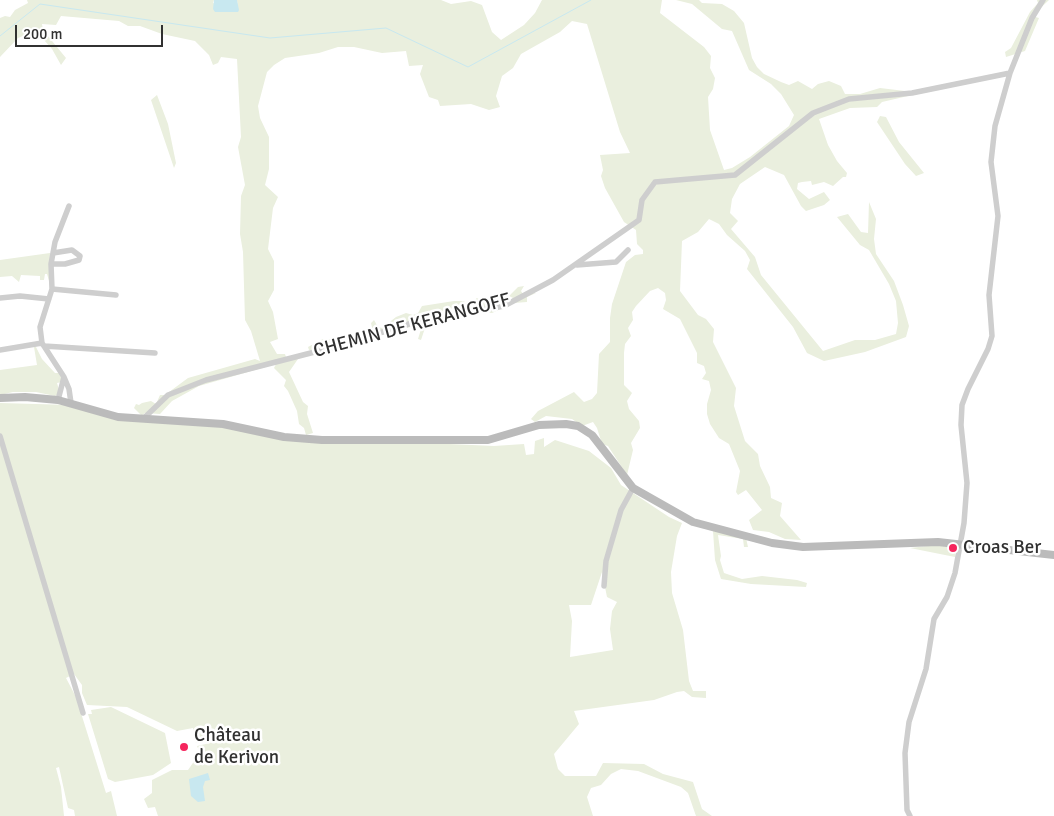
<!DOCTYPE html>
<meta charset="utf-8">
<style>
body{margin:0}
#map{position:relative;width:1054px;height:816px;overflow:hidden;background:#fff;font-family:Signika,sans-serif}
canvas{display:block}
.scale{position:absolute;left:15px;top:25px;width:148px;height:22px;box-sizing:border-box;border:2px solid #313131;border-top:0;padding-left:6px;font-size:15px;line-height:18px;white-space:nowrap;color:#313131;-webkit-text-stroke:4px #fff;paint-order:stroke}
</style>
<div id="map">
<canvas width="1054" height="816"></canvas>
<div class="scale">200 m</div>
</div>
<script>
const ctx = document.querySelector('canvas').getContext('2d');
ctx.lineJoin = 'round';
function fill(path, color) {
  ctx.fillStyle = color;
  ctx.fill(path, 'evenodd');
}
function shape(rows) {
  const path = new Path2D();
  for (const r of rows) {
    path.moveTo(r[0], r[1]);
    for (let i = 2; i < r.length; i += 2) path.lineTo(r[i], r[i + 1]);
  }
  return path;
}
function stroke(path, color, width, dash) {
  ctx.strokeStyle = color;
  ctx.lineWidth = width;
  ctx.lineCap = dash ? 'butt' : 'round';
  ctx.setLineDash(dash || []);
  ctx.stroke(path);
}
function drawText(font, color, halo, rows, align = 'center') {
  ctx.font = font + ' Signika,sans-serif';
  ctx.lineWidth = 5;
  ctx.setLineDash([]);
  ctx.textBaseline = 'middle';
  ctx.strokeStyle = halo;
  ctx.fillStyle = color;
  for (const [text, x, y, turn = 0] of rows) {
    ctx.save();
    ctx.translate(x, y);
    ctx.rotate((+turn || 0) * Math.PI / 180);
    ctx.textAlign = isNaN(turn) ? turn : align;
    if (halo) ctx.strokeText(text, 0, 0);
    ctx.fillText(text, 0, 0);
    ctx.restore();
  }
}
fill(shape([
 [27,0,214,0,213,3,238,12,237,0,441,0,451,4,471,1,482,5,492,32,501,40,524,25,535,13,542,0,662,0,660,13,704,47,711,56,710,68,715,78,713,89,708,97,710,130,724,170,732,168,750,157,789,126,794,115,781,94,771,84,749,70,732,31,722,29,692,4,676,0,699,0,702,3,722,4,734,11,744,23,752,58,757,67,764,74,781,82,789,85,798,81,812,89,818,84,829,81,841,86,845,94,860,94,880,88,905,91,908,96,882,102,877,107,850,108,819,119,828,145,837,161,847,173,846,177,843,177,833,186,824,182,812,185,811,181,802,182,798,183,797,189,809,199,824,192,830,200,824,205,806,211,801,206,784,175,765,167,740,184,732,199,730,213,738,221,731,229,755,257,761,275,823,351,855,340,875,340,896,334,898,323,896,301,889,284,869,250,860,245,837,217,848,214,861,232,868,233,869,202,876,219,874,239,876,254,894,281,903,305,909,326,906,337,865,352,824,361,807,353,793,327,747,269,750,260,745,251,727,235,719,224,709,219,698,232,682,241,680,291,698,315,706,319,714,329,713,342,736,388,734,406,745,441,758,454,760,466,770,487,771,498,782,503,780,516,801,540,785,539,769,532,753,530,749,520,762,510,746,490,738,495,736,492,740,471,729,444,719,438,710,424,707,414,707,404,711,390,709,381,702,379,706,373,704,366,697,363,697,353,680,319,663,309,666,300,665,293,658,288,650,291,636,306,632,312,633,320,628,328,631,336,625,344,624,353,624,385,632,393,627,401,629,409,639,421,640,428,631,443,633,450,627,475,608,446,602,444,597,428,593,422,582,426,572,419,546,416,535,422,531,419,538,411,574,392,584,402,592,399,597,393,599,354,610,342,610,318,612,304,626,262,635,255,643,254,643,250,637,244,636,230,624,222,605,188,601,176,603,170,600,155,630,153,620,132,587,24,572,21,560,32,521,54,513,68,502,76,496,96,500,107,489,110,471,104,440,106,438,100,429,97,420,74,423,65,409,66,406,51,382,53,354,47,338,47,319,53,285,58,274,65,267,72,258,106,260,118,269,137,269,169,265,185,278,197,273,208,268,249,274,261,274,290,268,301,273,312,278,339,270,342,277,354,285,354,286,357,298,359,289,372,303,402,308,406,307,414,313,433,306,435,304,428,299,424,297,411,288,391,284,386,286,380,274,368,276,364,199,386,172,401,160,414,145,413,142,416,134,408,136,404,139,405,142,403,151,401,156,404,160,395,165,395,188,378,255,359,260,361,251,331,245,320,243,252,240,234,241,196,245,185,238,147,241,137,237,59,221,57,218,63,213,65,209,55,195,41,162,34,140,26,128,26,119,21,61,16,56,25,42,24,43,30,66,58,61,65,52,49,36,31,18,38,0,57,0,18,5,16,10,17,15,10,28,3],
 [1037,0,1049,0,1032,16,1039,18,1025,51,1006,57,1005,52,1011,48,1030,12,1038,3],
 [157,95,168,124,176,163,174,168,151,100],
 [880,116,886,117,899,142,924,173,916,176,905,164,877,122],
 [50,253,49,281,47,274,45,274,44,280,40,280,40,276,21,275,19,282,12,276,0,277,0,260],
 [524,286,521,291,523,294,536,293,527,297,527,302,514,303,492,313,471,311,473,301,477,298,480,300,493,295,507,295,503,299,506,303,513,298,509,296,518,287],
 [454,301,464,301,466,304,457,308,445,309,427,322,421,340,418,339,422,326,418,325,341,346,322,355,313,354,313,350,309,350,308,347,323,339,337,339,341,343,373,332,371,323,374,320,378,327,382,328,396,317,406,313,413,315,418,313,422,306],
 [34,347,36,347,42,359,55,373,60,373,62,382,57,383,60,393,55,396,36,392,13,392,0,395,0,370,37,365],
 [0,403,71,405,95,413,222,426,303,442,427,443,494,446,524,444,526,455,534,454,535,441,544,438,544,447,555,440,589,451,611,468,621,485,669,517,682,523,677,536,671,572,672,593,683,630,689,681,693,691,706,691,706,698,692,697,684,691,677,692,654,700,574,711,579,724,554,754,558,769,565,776,596,776,603,763,644,764,663,774,693,782,702,809,712,816,696,816,688,793,681,787,638,771,621,769,611,774,601,785,591,788,587,797,593,816,158,816,155,807,148,808,144,799,152,793,152,780,172,770,188,770,197,757,202,758,197,746,210,743,210,740,196,743,193,728,177,731,127,707,87,705,82,693,82,685,74,674,66,678,76,697,106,793,111,791,117,816,75,816,74,810,68,808,59,767,56,768,61,787,64,816,0,816],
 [602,572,607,597,617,602,612,611,610,629,613,650,570,657,572,621,569,605,591,605],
 [713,531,746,538,748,547,744,547,743,539,718,535,721,556,720,560,724,573,742,579,762,576,797,580,807,583,806,587,751,584,721,579,715,560],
 [936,545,956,548,955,557,910,548],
 [111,707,165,733,171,763,153,775,115,782,108,779,88,714,92,714,91,710]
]), '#eaefde');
fill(shape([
 [214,0,237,0,239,10,238,12,215,12,213,9],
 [208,773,210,780,205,781,203,787,205,801,198,802,191,796,189,779]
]), '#c8e8f0');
stroke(shape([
 [0,36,40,4,270,38,386,28,468,67,591,0]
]), '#c8e8f0', 1);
stroke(shape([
 [51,264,65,264,79,260,80,256,72,250,53,253],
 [577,265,616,262,628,250],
 [52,289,116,295],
 [0,298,20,296,49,299],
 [44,346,155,353],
 [0,350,42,343],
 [64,377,42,343,40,327,52,289,51,264,55,242,69,206],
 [58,400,64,377,69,389,71,403],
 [143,419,168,395,206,380,334,347,412,323,504,306,553,280,639,220,642,200,655,182,735,175,813,113,849,99,912,93,1010,73],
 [0,436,83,713],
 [604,586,606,561,621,510,633,488],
 [910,816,907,810,905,753,909,722,926,669,934,619,947,597,955,573,964,523,967,483,961,425,962,405,968,389,988,349,992,336,989,295,998,216,991,162,995,126,1010,73,1032,18,1043,0]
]), '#cecece', 5.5);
stroke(shape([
 [0,398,25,397,58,400,118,417,223,424,284,437,322,440,488,440,539,425,566,424,578,426,592,435,633,488,693,522,772,543,803,547,938,542,1054,555]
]), '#bbb', 8);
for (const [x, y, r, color] of [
 [953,548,5,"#f5255d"],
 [184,747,5,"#f5255d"]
]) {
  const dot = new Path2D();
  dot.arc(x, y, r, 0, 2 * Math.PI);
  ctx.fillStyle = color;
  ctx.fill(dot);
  stroke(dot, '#fff', 2);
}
drawText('19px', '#313131', '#fff', [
 ["CHEMIN DE KERANGOFF",412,326,-15]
]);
drawText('19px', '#313131', '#fff', [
 ["Croas Ber",963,548],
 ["Château",194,736],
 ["de Kerivon",194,758]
], 'left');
</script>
